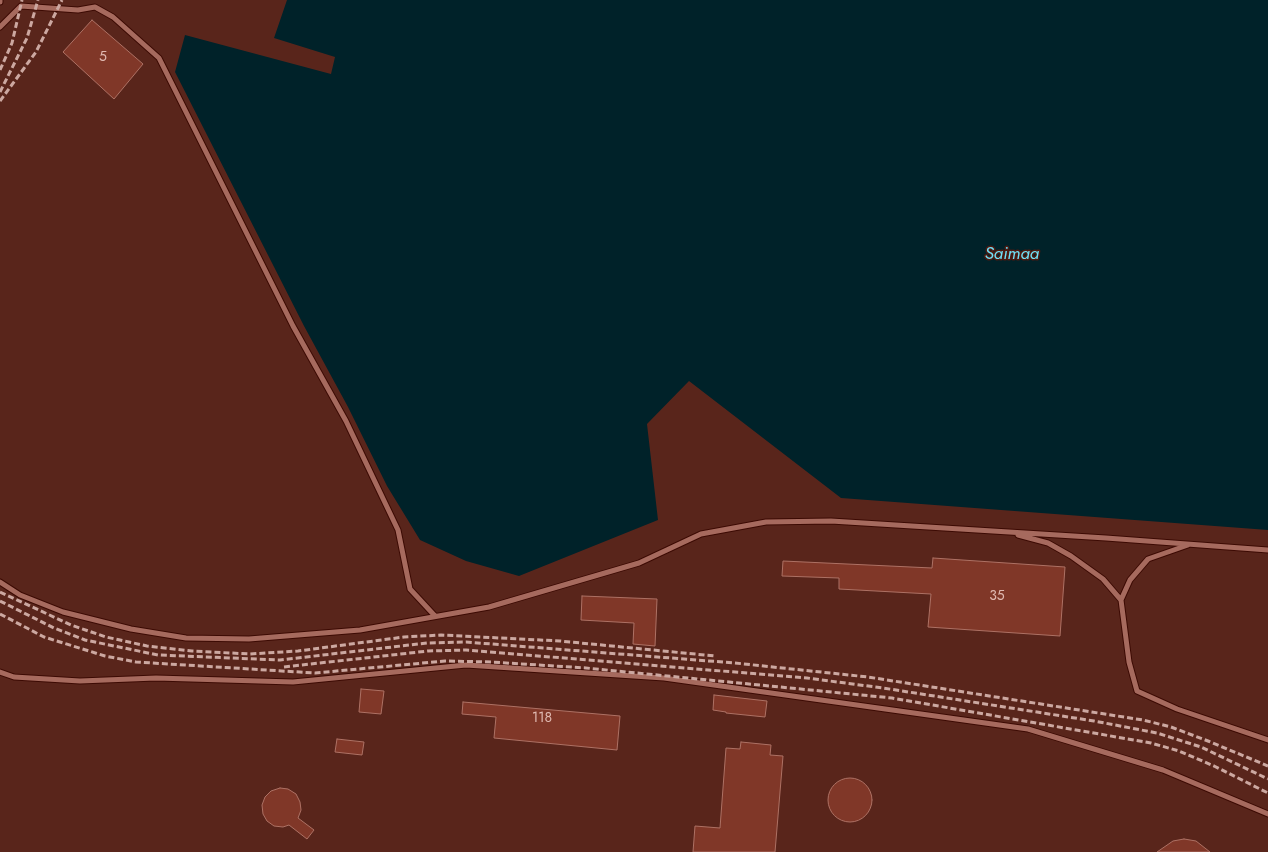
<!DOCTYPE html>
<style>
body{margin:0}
canvas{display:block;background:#59251b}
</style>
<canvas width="1268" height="852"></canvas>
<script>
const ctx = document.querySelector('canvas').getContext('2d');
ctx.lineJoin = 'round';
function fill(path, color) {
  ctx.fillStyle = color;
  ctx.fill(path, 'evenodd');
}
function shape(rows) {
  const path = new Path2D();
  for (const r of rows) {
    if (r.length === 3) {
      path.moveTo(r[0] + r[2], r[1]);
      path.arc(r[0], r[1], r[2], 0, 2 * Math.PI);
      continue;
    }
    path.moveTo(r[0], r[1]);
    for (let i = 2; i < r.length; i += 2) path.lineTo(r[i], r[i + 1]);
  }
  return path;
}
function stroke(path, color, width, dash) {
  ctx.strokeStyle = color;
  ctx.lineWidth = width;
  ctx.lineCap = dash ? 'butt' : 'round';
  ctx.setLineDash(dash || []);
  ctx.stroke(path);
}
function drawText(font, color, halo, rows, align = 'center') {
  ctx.font = font + ' Jost,sans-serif';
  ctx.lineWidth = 3;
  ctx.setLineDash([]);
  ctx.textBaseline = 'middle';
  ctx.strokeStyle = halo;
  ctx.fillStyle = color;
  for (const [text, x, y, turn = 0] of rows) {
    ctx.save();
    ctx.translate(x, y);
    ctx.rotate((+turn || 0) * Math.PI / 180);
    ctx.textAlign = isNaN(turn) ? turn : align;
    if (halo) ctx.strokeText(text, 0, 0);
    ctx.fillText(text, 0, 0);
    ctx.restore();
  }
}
fill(shape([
 [287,0,1268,0,1268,530,841,498,689,381,647,424,658,520,519,576,466,561,420,540,387,486,348,407,304,326,175,72,185,35,331,74,335,57,274,38]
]), '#002229');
const building = shape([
 [92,20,143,64,114,99,63,52,92,20],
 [933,558,1065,567,1060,636,928,627,931,594,839,589,839,578,782,576,783,561,932,568,933,558],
 [582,596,657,599,655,646,633,644,634,623,581,620,582,596],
 [361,689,384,691,381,714,359,712,361,689],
 [714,695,767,701,765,717,726,713,726,712,713,710,714,695],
 [463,702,620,716,617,750,494,738,496,717,462,714,463,702],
 [337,739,364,742,362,755,335,752,337,739],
 [741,742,771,745,770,755,783,756,775,852,693,852,695,826,720,828,726,748,740,749,741,742],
 [850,800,22],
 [280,788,288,789,296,794,300,802,301,810,298,818,314,830,307,839,289,825,283,827,274,826,267,821,263,814,262,805,265,797,271,791,280,788],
 [1184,839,1196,841,1210,852,1157,852,1173,841,1184,839]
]);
fill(building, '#803728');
stroke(building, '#ad7164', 1);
const service = shape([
 [0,2,0,0],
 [0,27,21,6,78,10,95,7,113,17,159,58,293,326,346,421,398,530,410,589,435,616],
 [1018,535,1048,543,1071,556,1103,579,1121,600],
 [1188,545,1148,559,1130,580,1121,600,1129,662,1137,691,1177,709,1268,740],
 [0,582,20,595,63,612,131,629,186,638,249,639,360,630,489,607,639,563,701,534,766,522,831,521,1106,538,1268,550],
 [0,672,14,677,80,681,156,678,293,682,466,665,664,678,1028,729,1163,770,1268,814]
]);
stroke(service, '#3c0a03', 7);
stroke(service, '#a66a5e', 5);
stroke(shape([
 [0,70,12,43,22,0],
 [0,92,27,38,38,0],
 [0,101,36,52,62,0],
 [0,592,71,625,106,637,147,646,192,651,250,654,298,651,404,637,441,635,560,641,715,656],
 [0,601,54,628,85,640,158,655,280,660,427,643,466,642,735,663,868,677,1143,720,1171,727,1208,741,1268,766],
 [0,614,44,637,105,656,136,662,315,673,445,661,491,662,586,668,892,698,1151,743,1179,751,1214,766,1268,793],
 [284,667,428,651,466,650,807,678,883,688,1094,721,1157,733,1201,747,1268,779]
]), '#cca8a1', 3, [6, 3]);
drawText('14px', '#dfb8b0', null, [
 ["5",103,58],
 ["35",997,597],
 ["118",542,719]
]);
drawText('italic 17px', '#6fe2f9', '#4d1a11', [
 ["Saimaa",1012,255]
]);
</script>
